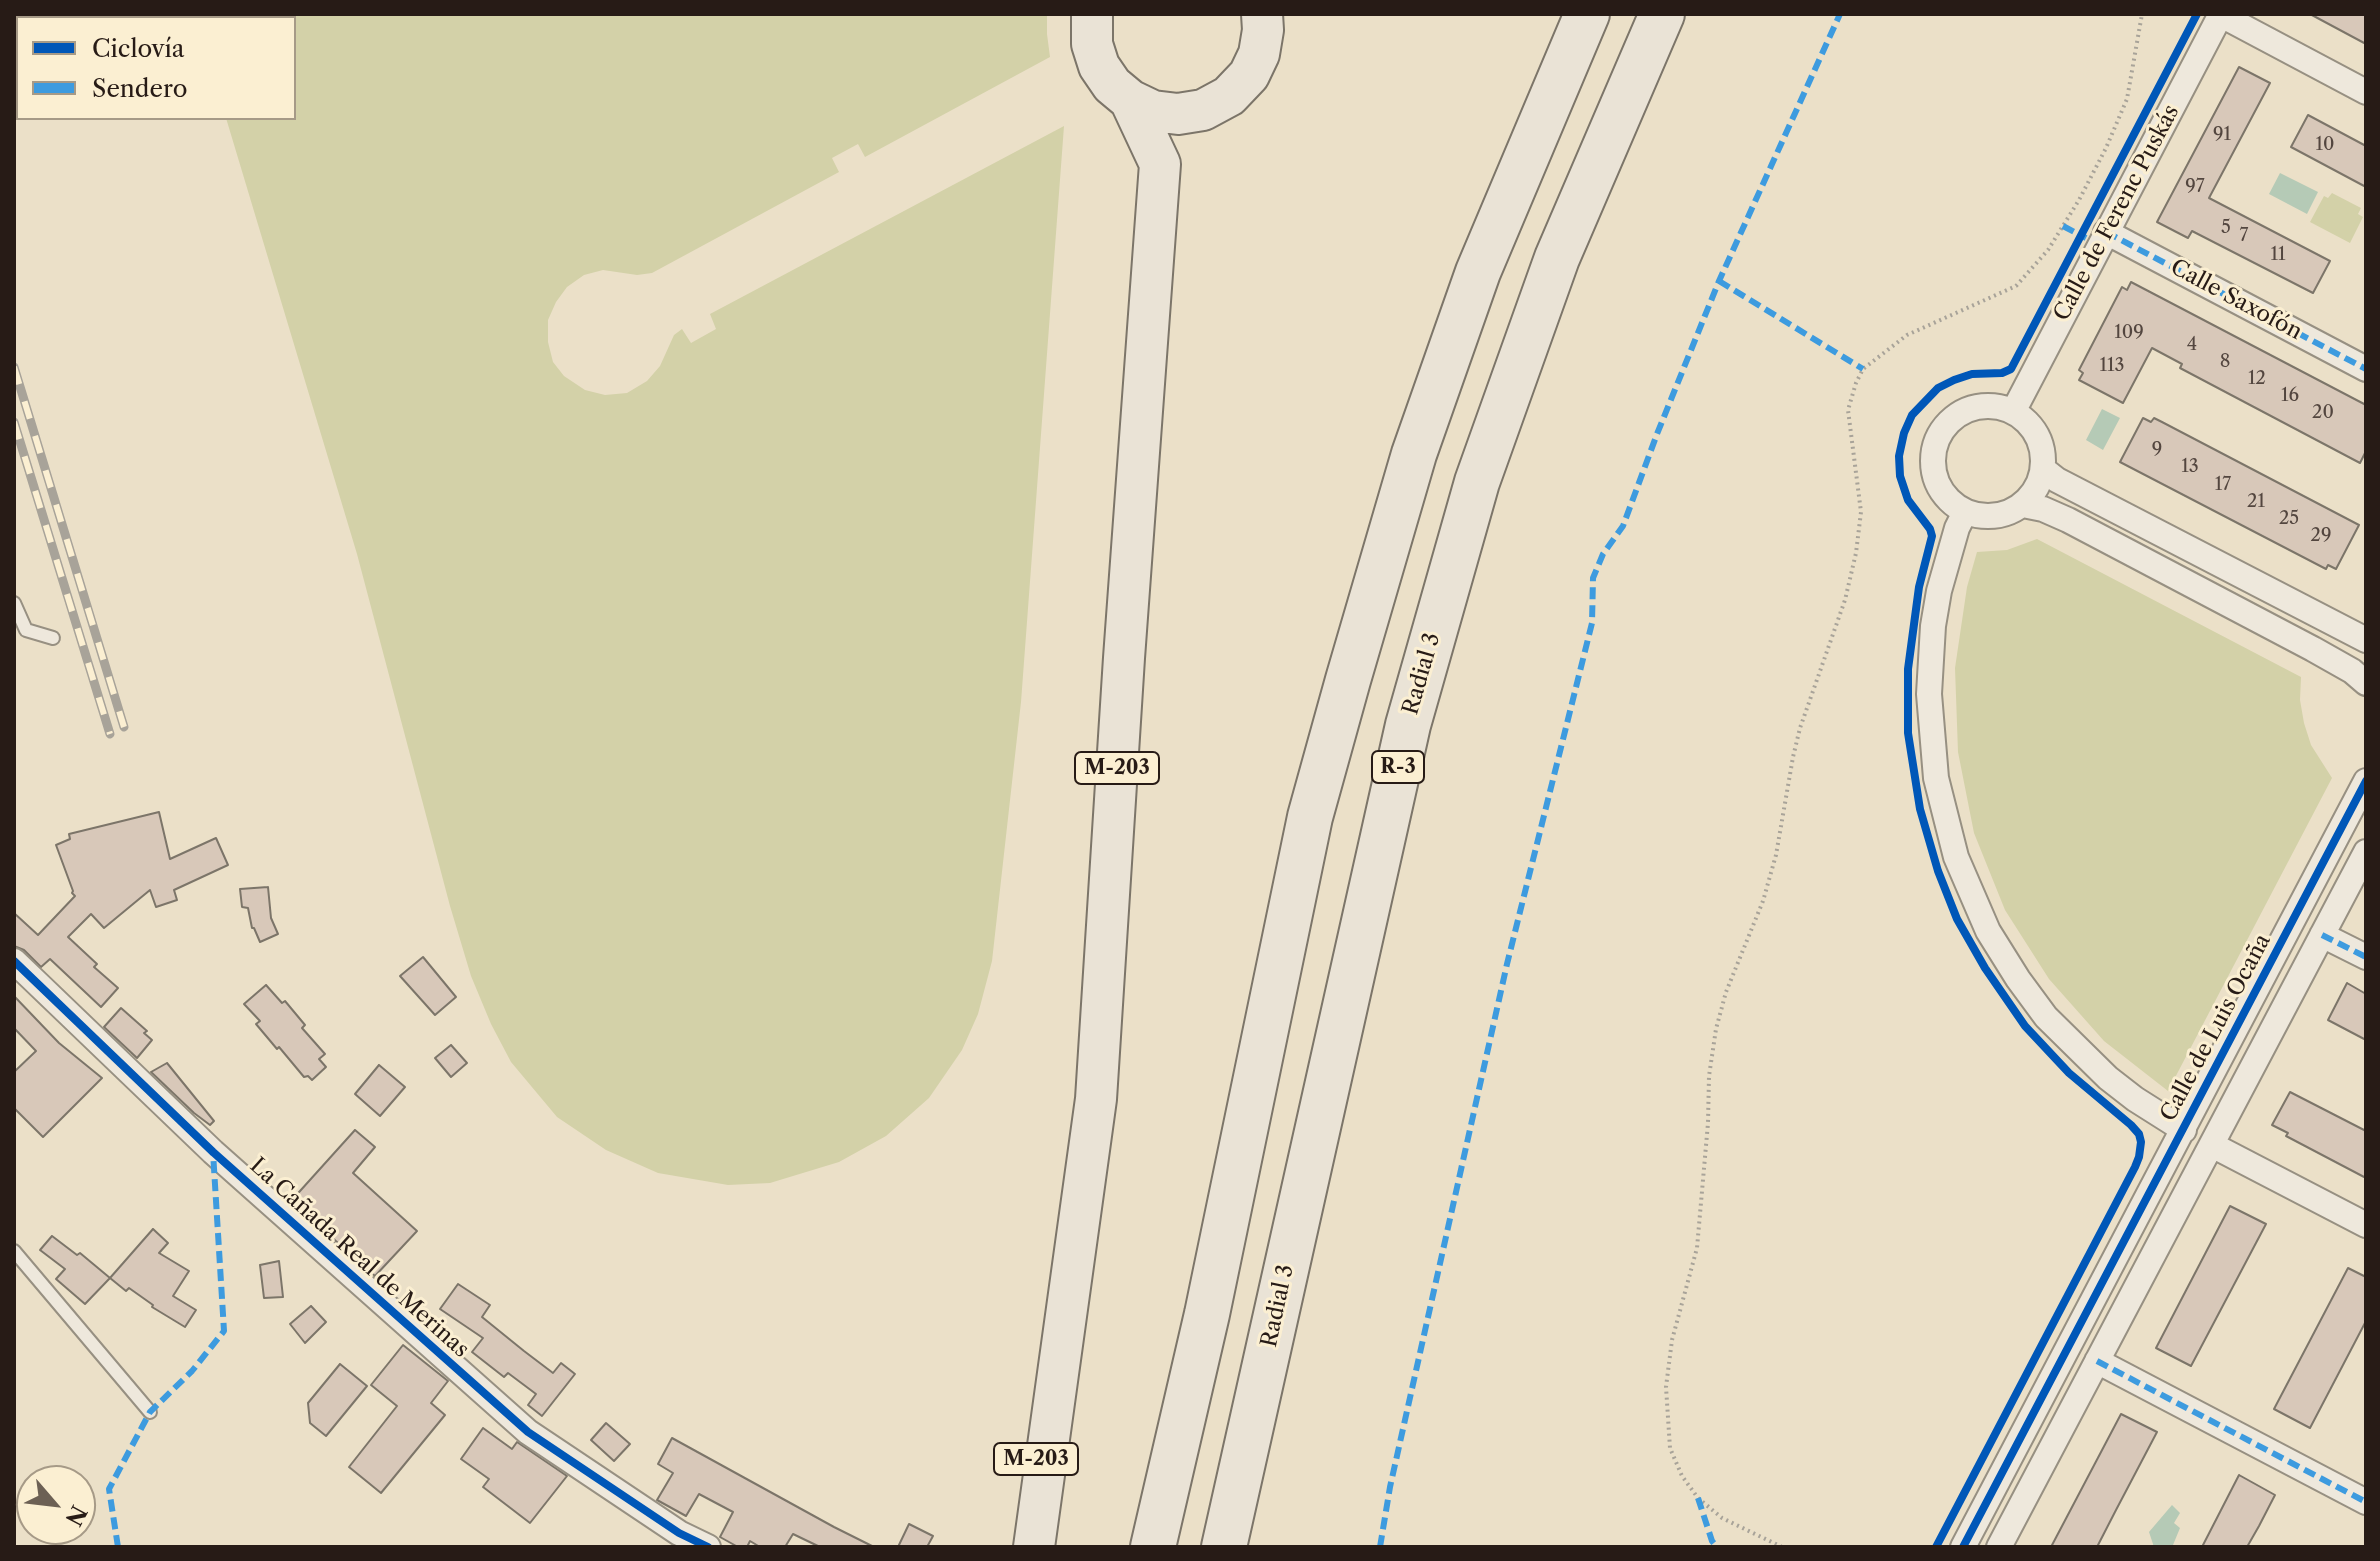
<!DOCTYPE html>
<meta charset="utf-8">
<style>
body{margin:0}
#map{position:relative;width:2380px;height:1561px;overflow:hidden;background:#ebe0c8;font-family:"Libre Caslon Text",serif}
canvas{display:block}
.frame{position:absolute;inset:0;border:16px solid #271b16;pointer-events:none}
.legend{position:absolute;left:16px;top:16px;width:280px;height:104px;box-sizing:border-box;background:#fbefd2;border:2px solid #a69a87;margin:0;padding:10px 14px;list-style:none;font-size:24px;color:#271b16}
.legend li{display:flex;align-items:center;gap:16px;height:40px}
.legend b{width:40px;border:2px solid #a69a87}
.north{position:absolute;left:16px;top:1465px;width:80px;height:80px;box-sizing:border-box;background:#fbefd2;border:2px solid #a69a87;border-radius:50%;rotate:118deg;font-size:22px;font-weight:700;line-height:32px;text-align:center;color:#271b16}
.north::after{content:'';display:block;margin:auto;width:28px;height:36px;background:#6c6054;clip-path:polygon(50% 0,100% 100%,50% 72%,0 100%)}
</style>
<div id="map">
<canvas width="2380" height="1561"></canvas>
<div class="frame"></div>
<ul class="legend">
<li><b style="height:10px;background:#0057b8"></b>Ciclovía</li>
<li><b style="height:10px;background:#3d9bdf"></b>Sendero</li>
</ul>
<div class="north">N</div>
</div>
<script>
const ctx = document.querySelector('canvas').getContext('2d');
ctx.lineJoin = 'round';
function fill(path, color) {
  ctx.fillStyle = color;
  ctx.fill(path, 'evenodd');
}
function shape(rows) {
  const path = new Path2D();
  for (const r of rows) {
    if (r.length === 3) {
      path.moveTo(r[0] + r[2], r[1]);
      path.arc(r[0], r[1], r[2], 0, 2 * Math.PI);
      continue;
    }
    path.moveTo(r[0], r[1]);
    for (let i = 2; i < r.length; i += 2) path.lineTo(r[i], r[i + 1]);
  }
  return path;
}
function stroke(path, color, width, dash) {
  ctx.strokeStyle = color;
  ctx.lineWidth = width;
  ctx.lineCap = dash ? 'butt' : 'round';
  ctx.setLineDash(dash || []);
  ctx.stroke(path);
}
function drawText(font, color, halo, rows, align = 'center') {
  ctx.font = font + ' "Libre Caslon Text",serif';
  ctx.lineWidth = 6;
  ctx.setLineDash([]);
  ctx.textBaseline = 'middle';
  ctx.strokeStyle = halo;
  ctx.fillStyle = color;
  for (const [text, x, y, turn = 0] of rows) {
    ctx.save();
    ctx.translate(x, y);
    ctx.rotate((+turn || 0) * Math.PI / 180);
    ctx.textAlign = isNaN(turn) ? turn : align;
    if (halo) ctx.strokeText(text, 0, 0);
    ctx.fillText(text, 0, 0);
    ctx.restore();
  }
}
fill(shape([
 [193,14,1047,14,1047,34,1050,57,865,157,858,144,832,158,839,172,652,273,637,275,603,270,584,275,567,287,556,302,548,320,548,342,553,362,564,376,585,390,605,395,627,393,647,381,660,366,674,335,682,329,691,343,716,329,710,314,1064,126,1021,702,992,961,978,1014,962,1050,929,1098,886,1136,839,1162,770,1183,728,1185,658,1173,606,1150,557,1117,511,1062,491,1024,471,976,450,906,357,554,226,118,294,118,294,18,194,18],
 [2332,193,2361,208,2358,214,2363,217,2350,243,2310,222,2324,196,2328,198],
 [2037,539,2301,677,2300,700,2304,723,2311,745,2332,778,2168,1091,2104,1041,2049,979,2005,910,1974,833,1958,752,1955,668,1967,587,1977,552,2007,550]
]), '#d3d1a8');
fill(shape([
 [2280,173,2318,192,2307,214,2269,194],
 [2102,409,2120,418,2103,450,2086,440],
 [2172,1505,2180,1513,2174,1523,2180,1528,2173,1545,2154,1547,2149,1532]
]), '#b5cab6');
const building = shape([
 [2310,14,2366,14,2366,44,2310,14],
 [2239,67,2270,83,2209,198,2330,261,2313,293,2192,231,2188,238,2157,222,2239,67],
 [2308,115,2366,146,2366,187,2291,147,2308,115],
 [2131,282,2366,405,2366,451,2360,463,2180,368,2182,364,2152,348,2123,403,2079,380,2083,373,2079,370,2122,287,2127,290,2131,282],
 [2143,418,2151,422,2154,418,2162,422,2359,525,2336,569,2328,565,2326,569,2120,462,2143,418],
 [159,812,170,859,216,838,228,865,174,890,177,900,156,907,150,890,104,928,91,914,68,937,97,964,94,967,118,988,101,1007,50,959,41,967,24,950,14,946,14,913,38,935,75,896,72,893,73,891,56,845,70,839,69,834,159,812],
 [268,887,271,918,278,934,260,942,254,928,252,928,248,908,242,907,240,889,268,887],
 [423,957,456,997,435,1015,400,976,423,957],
 [2347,983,2366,994,2366,1040,2328,1020,2347,983],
 [266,985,282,1003,285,1001,305,1025,302,1028,325,1054,319,1059,326,1067,312,1080,308,1076,304,1077,279,1047,277,1049,256,1024,260,1021,244,1004,266,985],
 [14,996,59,1043,102,1078,43,1137,14,1108,14,1072,36,1051,14,1028,14,996],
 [121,1008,147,1031,144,1033,152,1040,137,1058,104,1027,121,1008],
 [451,1045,467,1063,451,1077,435,1058,451,1045],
 [167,1063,214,1121,210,1125,194,1113,151,1072,167,1063],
 [379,1065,405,1087,380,1116,355,1094,379,1065],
 [2290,1092,2366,1131,2366,1178,2286,1136,2288,1133,2272,1125,2290,1092],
 [355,1130,375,1147,353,1173,417,1231,375,1276,291,1201,355,1130],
 [2230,1206,2266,1224,2191,1366,2156,1348,2230,1206],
 [153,1229,168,1243,159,1253,189,1271,173,1296,196,1310,185,1327,152,1307,153,1305,129,1288,126,1291,110,1278,153,1229],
 [52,1236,77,1255,80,1253,110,1278,85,1304,56,1279,65,1269,40,1250,52,1236],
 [279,1261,283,1297,264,1298,260,1265,279,1261],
 [2348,1268,2366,1277,2366,1321,2310,1428,2274,1409,2348,1268],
 [458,1284,490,1305,482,1317,524,1351,553,1373,561,1363,575,1374,542,1416,528,1405,536,1394,508,1373,504,1377,472,1352,483,1338,440,1309,458,1284],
 [311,1306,326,1322,305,1343,290,1324,311,1306],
 [403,1345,448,1381,431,1403,445,1415,381,1493,349,1467,397,1406,371,1385,403,1345],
 [340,1364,367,1386,326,1436,310,1423,308,1403,340,1364],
 [2121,1414,2157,1432,2116,1510,2097,1547,2051,1547,2121,1414],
 [606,1423,630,1444,614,1461,591,1440,606,1423],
 [483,1428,512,1449,517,1442,567,1476,530,1523,483,1487,489,1479,461,1459,483,1428],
 [672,1438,834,1527,874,1547,820,1547,793,1534,785,1547,760,1547,750,1541,747,1547,738,1547,720,1537,733,1512,699,1494,686,1516,657,1500,673,1473,658,1464,672,1438],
 [2239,1475,2275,1495,2259,1526,2247,1547,2202,1547,2239,1475],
 [909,1524,933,1536,927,1547,898,1547,909,1524]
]);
fill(building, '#d8c8b9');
stroke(building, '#7c7569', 2);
const lane = shape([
 [14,603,26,630,53,638],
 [14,1251,150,1412]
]);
const street = shape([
 [2221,15,2366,92],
 [2106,232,2366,369],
 [1988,461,55],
 [2013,412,2221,14],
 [2043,469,2057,480,2366,640],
 [2023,505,2043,509,2068,520,2313,649,2352,671,2366,683],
 [1965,512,1957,528,1939,591,1933,626,1929,694,1936,778,1956,857,1988,931,2018,979,2046,1017,2108,1078,2135,1099,2184,1130],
 [2322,935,2366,957],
 [14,961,213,1152,528,1432,679,1533,708,1547],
 [2212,1145,2366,1225],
 [2097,1361,2366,1502],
 [1963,1547,2366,781],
 [1999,1547,2366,852]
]);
const primary = shape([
 [1092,14,1092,44,1099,66,1112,85,1130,100,1153,111,1178,114,1203,110,1229,96,1249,75,1259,54,1263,30,1262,14],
 [1034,1547,1096,1099,1124,658,1160,164,1130,100]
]);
const highway = shape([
 [1153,1547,1207,1314,1310,817,1348,680,1414,454,1478,272,1587,14],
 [1224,1547,1408,725,1477,482,1557,258,1662,14]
]);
stroke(lane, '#979082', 16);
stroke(street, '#979082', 28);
stroke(primary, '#7c7569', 44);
stroke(highway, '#7c7569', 48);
stroke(shape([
 [1782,1547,1722,1518,1698,1498,1682,1476,1670,1448,1666,1387,1672,1340,1697,1248,1708,1123,1709,1076,1716,1029,1726,992,1763,901,1776,855,1793,757,1800,728,1845,600,1856,553,1861,512,1848,410,1856,383,1863,369,1907,335,2016,286,2048,250,2079,200,2106,148,2127,99,2142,14]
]), '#a8a399', 4, [2, 4]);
stroke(lane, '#eee8dc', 12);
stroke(street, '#eee8dc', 24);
stroke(primary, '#eae3d6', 40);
stroke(highway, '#eae3d6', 44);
const rail = shape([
 [14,367,124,727],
 [14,422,110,734]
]);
stroke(rail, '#a8a399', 9);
stroke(rail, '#fbefd2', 6, [18]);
stroke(shape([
 [2063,226,2086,238],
 [2106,232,2366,369],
 [1719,281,1863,369],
 [2322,935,2366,957],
 [2097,1361,2366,1502],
 [1698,1498,1712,1541,1717,1547],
 [118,1547,109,1489,150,1412,192,1371,224,1331,213,1152],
 [1380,1547,1390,1487,1507,964,1592,623,1593,578,1603,554,1623,526,1657,434,1719,281,1840,14]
]), '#3d9bdf', 6, [12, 6]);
stroke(shape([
 [14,961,213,1152,528,1432,679,1533,708,1547],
 [1936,1547,2135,1167,2139,1157,2141,1142,2139,1134,2131,1125,2069,1073,2025,1026,1985,968,1957,919,1938,871,1920,809,1908,733,1908,669,1919,587,1932,536,1930,529,1908,500,1900,476,1899,456,1904,433,1912,415,1938,388,1954,380,1972,374,2002,373,2011,369,2197,14],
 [1963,1547,2366,781]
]), '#0057b8', 8);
drawText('18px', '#53463f', null, [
 ["91",2222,135],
 ["10",2325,145],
 ["97",2195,187],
 ["5",2226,228],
 ["7",2244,236],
 ["11",2278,255],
 ["109",2129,333],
 ["4",2192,345],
 ["8",2225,362],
 ["113",2112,366],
 ["12",2257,379],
 ["16",2290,396],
 ["20",2323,413],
 ["9",2157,450],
 ["13",2190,467],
 ["17",2223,485],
 ["21",2256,502],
 ["25",2289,519],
 ["29",2321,536]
]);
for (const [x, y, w] of [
 [1398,767,52],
 [1117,768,84],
 [1036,1459,84]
]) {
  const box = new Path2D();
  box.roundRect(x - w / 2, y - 16, w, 32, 6);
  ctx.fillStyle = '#fbefd2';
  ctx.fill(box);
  stroke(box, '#271b16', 2);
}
drawText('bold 20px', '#271b16', null, [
 ["R-3",1398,767],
 ["M-203",1117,768],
 ["M-203",1036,1459]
]);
drawText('22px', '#271b16', '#fbefd2', [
 ["Calle de Ferenc Puskás",2117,213,-62],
 ["Calle Saxofón",2236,300,28],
 ["Radial 3",1422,674,-74],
 ["Calle de Luis Ocaña",2216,1028,-62],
 ["La Cañada Real de Merinas",359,1258,42],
 ["Radial 3",1278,1306,-78]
]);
</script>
